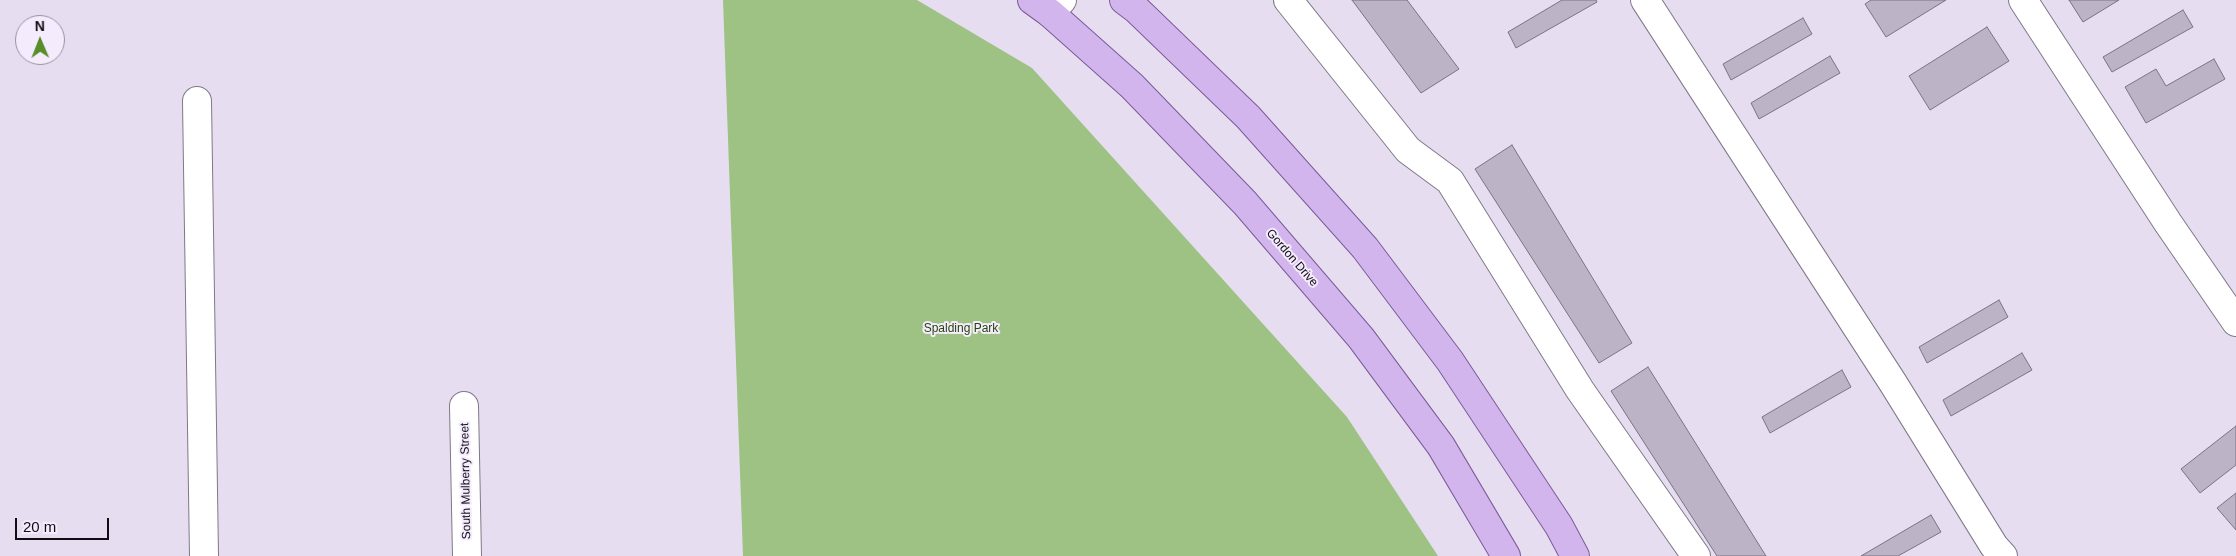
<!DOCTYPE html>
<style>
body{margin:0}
#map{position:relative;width:2236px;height:556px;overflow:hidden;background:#e6def0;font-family:Arial,sans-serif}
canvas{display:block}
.north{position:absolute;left:15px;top:15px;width:50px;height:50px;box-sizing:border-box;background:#f4ebfd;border:1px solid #99929f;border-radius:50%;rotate:359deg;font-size:14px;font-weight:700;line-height:20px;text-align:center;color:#100d13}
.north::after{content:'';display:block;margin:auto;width:18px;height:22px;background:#588e29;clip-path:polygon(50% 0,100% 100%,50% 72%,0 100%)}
.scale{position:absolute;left:15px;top:518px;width:94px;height:22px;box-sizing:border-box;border:2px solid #100d13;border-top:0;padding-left:6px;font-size:15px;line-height:18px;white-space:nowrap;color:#100d13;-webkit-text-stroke:4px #f4ebfd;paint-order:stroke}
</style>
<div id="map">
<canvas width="2236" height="556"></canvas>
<div class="north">N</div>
<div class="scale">20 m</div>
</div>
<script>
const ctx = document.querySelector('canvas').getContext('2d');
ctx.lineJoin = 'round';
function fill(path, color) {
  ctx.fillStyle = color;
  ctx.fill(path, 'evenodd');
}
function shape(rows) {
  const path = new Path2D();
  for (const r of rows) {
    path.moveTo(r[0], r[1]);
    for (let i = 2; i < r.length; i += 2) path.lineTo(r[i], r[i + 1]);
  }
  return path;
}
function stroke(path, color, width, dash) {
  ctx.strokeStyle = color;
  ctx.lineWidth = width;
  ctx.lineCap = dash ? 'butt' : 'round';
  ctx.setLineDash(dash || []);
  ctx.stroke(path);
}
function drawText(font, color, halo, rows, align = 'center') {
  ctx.font = font + ' Arial,sans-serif';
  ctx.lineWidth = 4;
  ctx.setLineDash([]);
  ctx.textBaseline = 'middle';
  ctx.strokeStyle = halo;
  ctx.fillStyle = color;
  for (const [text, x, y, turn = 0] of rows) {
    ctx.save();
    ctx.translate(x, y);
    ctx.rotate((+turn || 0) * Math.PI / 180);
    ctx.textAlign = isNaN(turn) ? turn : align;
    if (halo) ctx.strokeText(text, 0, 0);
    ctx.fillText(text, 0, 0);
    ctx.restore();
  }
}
fill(shape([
 [723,0,917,0,1032,68,1347,417,1438,556,743,556]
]), '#9dc284');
const building = shape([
 [1352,0,1407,0,1459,69,1421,93,1352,0],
 [1562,0,1596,0,1597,2,1516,48,1508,32,1562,0],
 [1871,0,1946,0,1886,37,1865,4,1871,0],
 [2069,0,2119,0,2083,22,2069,0],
 [2183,10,2193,27,2112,72,2103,57,2183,10],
 [1803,18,1812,34,1731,80,1723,64,1803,18],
 [1987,27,2009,61,1930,110,1909,76,1987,27],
 [1830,56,1840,73,1759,119,1751,103,1830,56],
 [2214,59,2225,79,2146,123,2125,87,2156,69,2166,86,2214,59],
 [1512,145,1632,343,1599,363,1475,169,1512,145],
 [1999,300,2008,317,1927,363,1919,347,1999,300],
 [2022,353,2032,370,1951,416,1943,400,2022,353],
 [1648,367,1766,556,1717,556,1611,391,1648,367],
 [1842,370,1851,387,1770,433,1762,417,1842,370],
 [2236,426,2236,465,2200,493,2181,469,2236,426],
 [2236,493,2236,530,2217,508,2236,493],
 [1931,515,1941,532,1898,556,1861,556,1931,515]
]);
fill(building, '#bcb4c6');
stroke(building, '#7b7383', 1);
const minor = shape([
 [1288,0,1408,150,1450,181,1580,390,1696,556],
 [1645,0,1893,383,1994,546,2003,556],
 [2023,0,2168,223,2236,322],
 [1050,13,1062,0],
 [197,101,204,556],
 [464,406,467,556]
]);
const major = shape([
 [1032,0,1050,13,1132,86,1245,203,1361,338,1441,446,1506,556],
 [1124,0,1136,9,1248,117,1365,248,1450,361,1559,526,1575,556]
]);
stroke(minor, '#807888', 30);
stroke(major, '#7b5a99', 30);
stroke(minor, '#fff', 28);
stroke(major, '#d2b5ed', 28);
drawText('12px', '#100d13', '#f4ebfd', [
 ["Gordon Drive",1292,258,49],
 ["South Mulberry Street",466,481,-91]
]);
drawText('12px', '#27440e', '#f4ebfd', [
 ["Spalding Park",961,329]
]);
</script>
